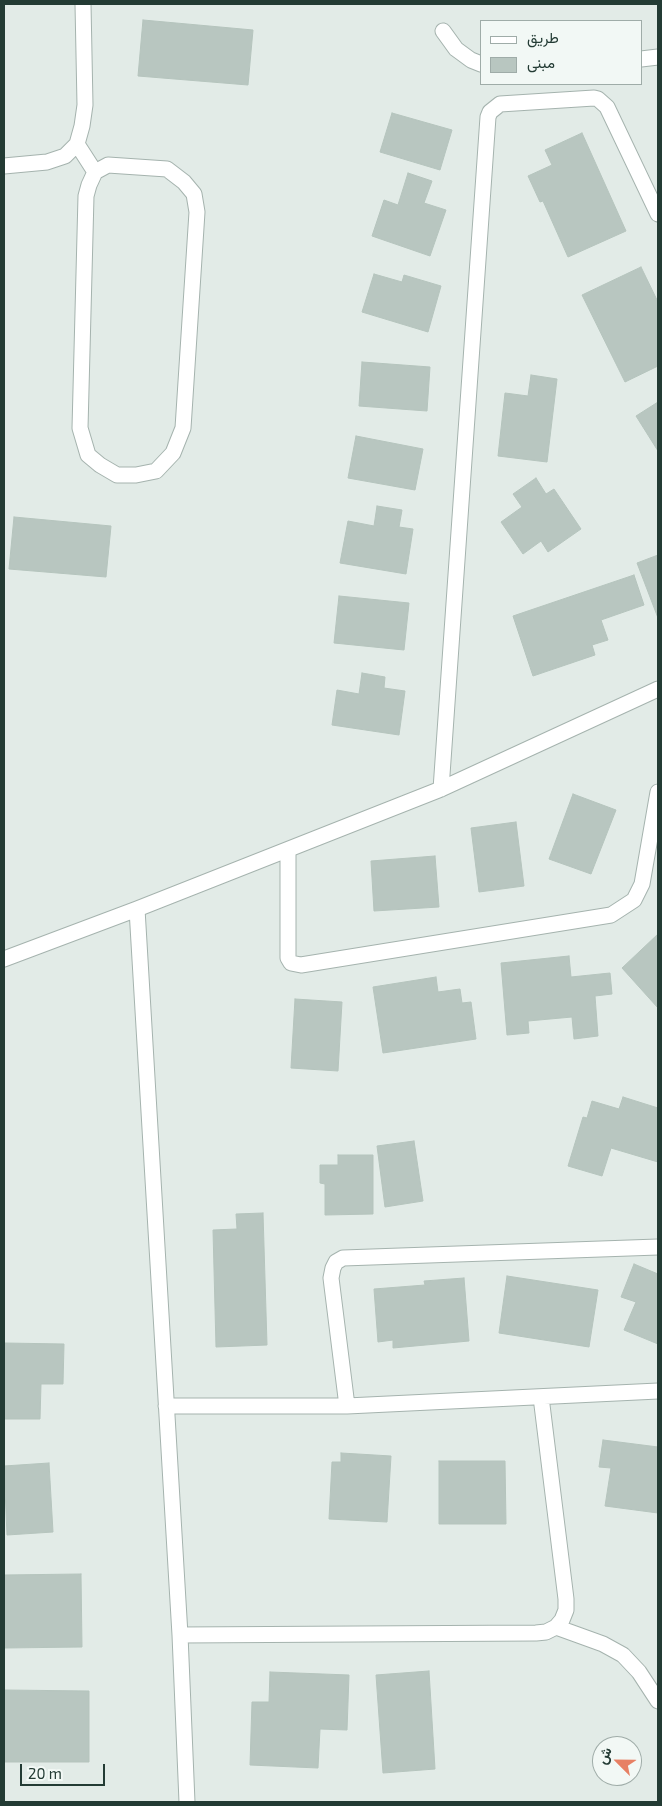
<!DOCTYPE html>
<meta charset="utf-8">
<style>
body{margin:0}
#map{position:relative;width:662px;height:1806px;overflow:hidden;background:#e2ebe7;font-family:"Exo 2",Vazirmatn,sans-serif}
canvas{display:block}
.frame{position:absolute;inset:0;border:5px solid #233b34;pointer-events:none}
.legend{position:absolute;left:480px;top:20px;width:162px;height:65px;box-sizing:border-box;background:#f2f8f5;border:1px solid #9faca8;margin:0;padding:6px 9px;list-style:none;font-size:15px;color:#233b34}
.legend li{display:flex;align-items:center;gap:10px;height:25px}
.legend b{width:25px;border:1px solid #9faca8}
.north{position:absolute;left:592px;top:1736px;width:50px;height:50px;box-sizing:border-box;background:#f2f8f5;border:1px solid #9faca8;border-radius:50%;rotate:293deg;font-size:14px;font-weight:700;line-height:20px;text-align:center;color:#233b34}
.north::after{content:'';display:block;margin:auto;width:18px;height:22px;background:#e78064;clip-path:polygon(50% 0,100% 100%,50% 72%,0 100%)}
.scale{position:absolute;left:20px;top:1764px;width:85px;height:22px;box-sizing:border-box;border:2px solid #233b34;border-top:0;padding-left:6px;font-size:15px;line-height:18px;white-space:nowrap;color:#233b34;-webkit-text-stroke:4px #f2f8f5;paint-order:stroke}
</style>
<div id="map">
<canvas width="662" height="1806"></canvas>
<div class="frame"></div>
<ul class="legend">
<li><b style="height:6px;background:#fff"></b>طريق</li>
<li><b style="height:14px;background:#b8c6c0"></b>مبنى</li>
</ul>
<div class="north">ش</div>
<div class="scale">20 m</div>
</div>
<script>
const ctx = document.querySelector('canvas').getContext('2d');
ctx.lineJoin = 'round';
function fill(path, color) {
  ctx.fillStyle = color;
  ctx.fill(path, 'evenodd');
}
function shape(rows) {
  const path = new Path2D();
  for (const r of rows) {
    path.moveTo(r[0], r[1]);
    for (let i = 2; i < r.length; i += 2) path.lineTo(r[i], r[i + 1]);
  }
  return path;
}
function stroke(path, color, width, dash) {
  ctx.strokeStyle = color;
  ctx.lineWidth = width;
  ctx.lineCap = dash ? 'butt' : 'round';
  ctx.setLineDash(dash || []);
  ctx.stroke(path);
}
const building = shape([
 [143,20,253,30,248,85,138,76,143,20],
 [392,113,452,130,440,170,380,152,392,113],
 [582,133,626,231,568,257,543,201,540,202,528,176,552,165,545,150,582,133],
 [408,173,432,181,424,203,446,210,430,256,372,236,384,200,398,205,408,173],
 [641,267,658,302,658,366,625,382,582,295,641,267],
 [374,274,402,282,404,275,441,286,428,332,362,312,374,274],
 [362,362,430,367,427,411,359,406,362,362],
 [531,375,557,379,547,462,498,456,505,393,528,396,531,375],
 [658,402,658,451,636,416,658,402],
 [356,436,423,449,415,490,348,478,356,436],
 [536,478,546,494,554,489,581,529,548,552,541,541,523,554,501,522,522,507,513,494,536,478],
 [377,506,402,510,399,527,413,529,406,574,340,563,348,521,374,526,377,506],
 [14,517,111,526,106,577,9,569,14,517],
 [658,555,658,618,637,563,658,555],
 [634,575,644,605,601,620,608,640,592,645,595,655,533,676,513,616,634,575],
 [339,596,409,603,404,650,334,643,339,596],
 [362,673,385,677,384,688,405,691,399,735,332,725,337,690,359,694,362,673],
 [573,794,616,810,591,874,549,859,573,794],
 [516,822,524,886,479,892,471,828,516,822],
 [435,856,439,907,374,911,371,861,435,856],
 [658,934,658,1008,622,968,658,934],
 [569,956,571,977,610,973,612,994,595,996,598,1036,574,1039,572,1017,528,1021,529,1033,507,1035,501,963,569,956],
 [436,977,438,992,460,989,462,1003,471,1002,476,1039,383,1053,373,987,436,977],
 [295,999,342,1002,338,1071,291,1068,295,999],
 [623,1097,658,1108,658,1162,611,1148,602,1176,568,1166,583,1117,587,1118,592,1101,619,1109,623,1097],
 [414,1141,423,1201,385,1207,377,1146,414,1141],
 [338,1155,373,1155,373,1214,325,1215,325,1184,320,1183,320,1165,338,1165,338,1155],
 [263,1213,267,1345,216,1347,213,1230,237,1229,236,1214,263,1213],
 [634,1264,658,1274,658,1344,624,1330,636,1302,621,1297,634,1264],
 [507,1276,598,1290,589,1347,499,1333,507,1276],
 [464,1278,469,1341,393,1348,393,1340,378,1342,374,1289,425,1285,424,1281,464,1278],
 [4,1343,64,1344,63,1384,41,1384,40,1419,4,1419,4,1343],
 [603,1440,658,1447,658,1513,605,1506,611,1468,599,1467,603,1440],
 [341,1453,391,1456,387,1522,329,1519,332,1462,341,1462,341,1453],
 [439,1461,505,1461,506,1524,439,1524,439,1461],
 [49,1463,53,1532,7,1535,4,1466,49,1463],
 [81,1574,82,1647,4,1648,4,1575,81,1574],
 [429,1671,435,1769,383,1773,376,1675,429,1671],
 [270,1672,349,1675,347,1730,320,1729,318,1768,250,1765,252,1702,269,1702,270,1672],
 [4,1690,89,1691,89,1762,4,1762,4,1690]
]);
fill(building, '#b8c6c0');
stroke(building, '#b5c4bd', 1);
const street = shape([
 [443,31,456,49,471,60,481,64],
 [641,59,658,57],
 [77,144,95,172],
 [108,165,167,169,184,182,194,194,197,212,183,428,173,453,156,471,136,475,117,475,100,465,88,455,80,428,86,196,89,185,95,172,108,165],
 [4,166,47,162,65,156,77,144,82,126,85,105,83,4],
 [441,789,488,117,490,112,500,104,594,98,598,99,607,107,658,214],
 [288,850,288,958,291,963,301,965,611,915,634,900,642,884,658,792],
 [137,909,180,1635,187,1802],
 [4,959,137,909,441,789,658,689],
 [166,1406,347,1406,658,1391],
 [347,1406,331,1278,333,1268,336,1262,343,1258,658,1247],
 [556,1627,603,1644,623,1655,639,1672,658,1701],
 [180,1635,536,1633,546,1632,556,1627,562,1620,566,1610,566,1599,541,1397]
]);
stroke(street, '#a5b3ae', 17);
stroke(street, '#fff', 15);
</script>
